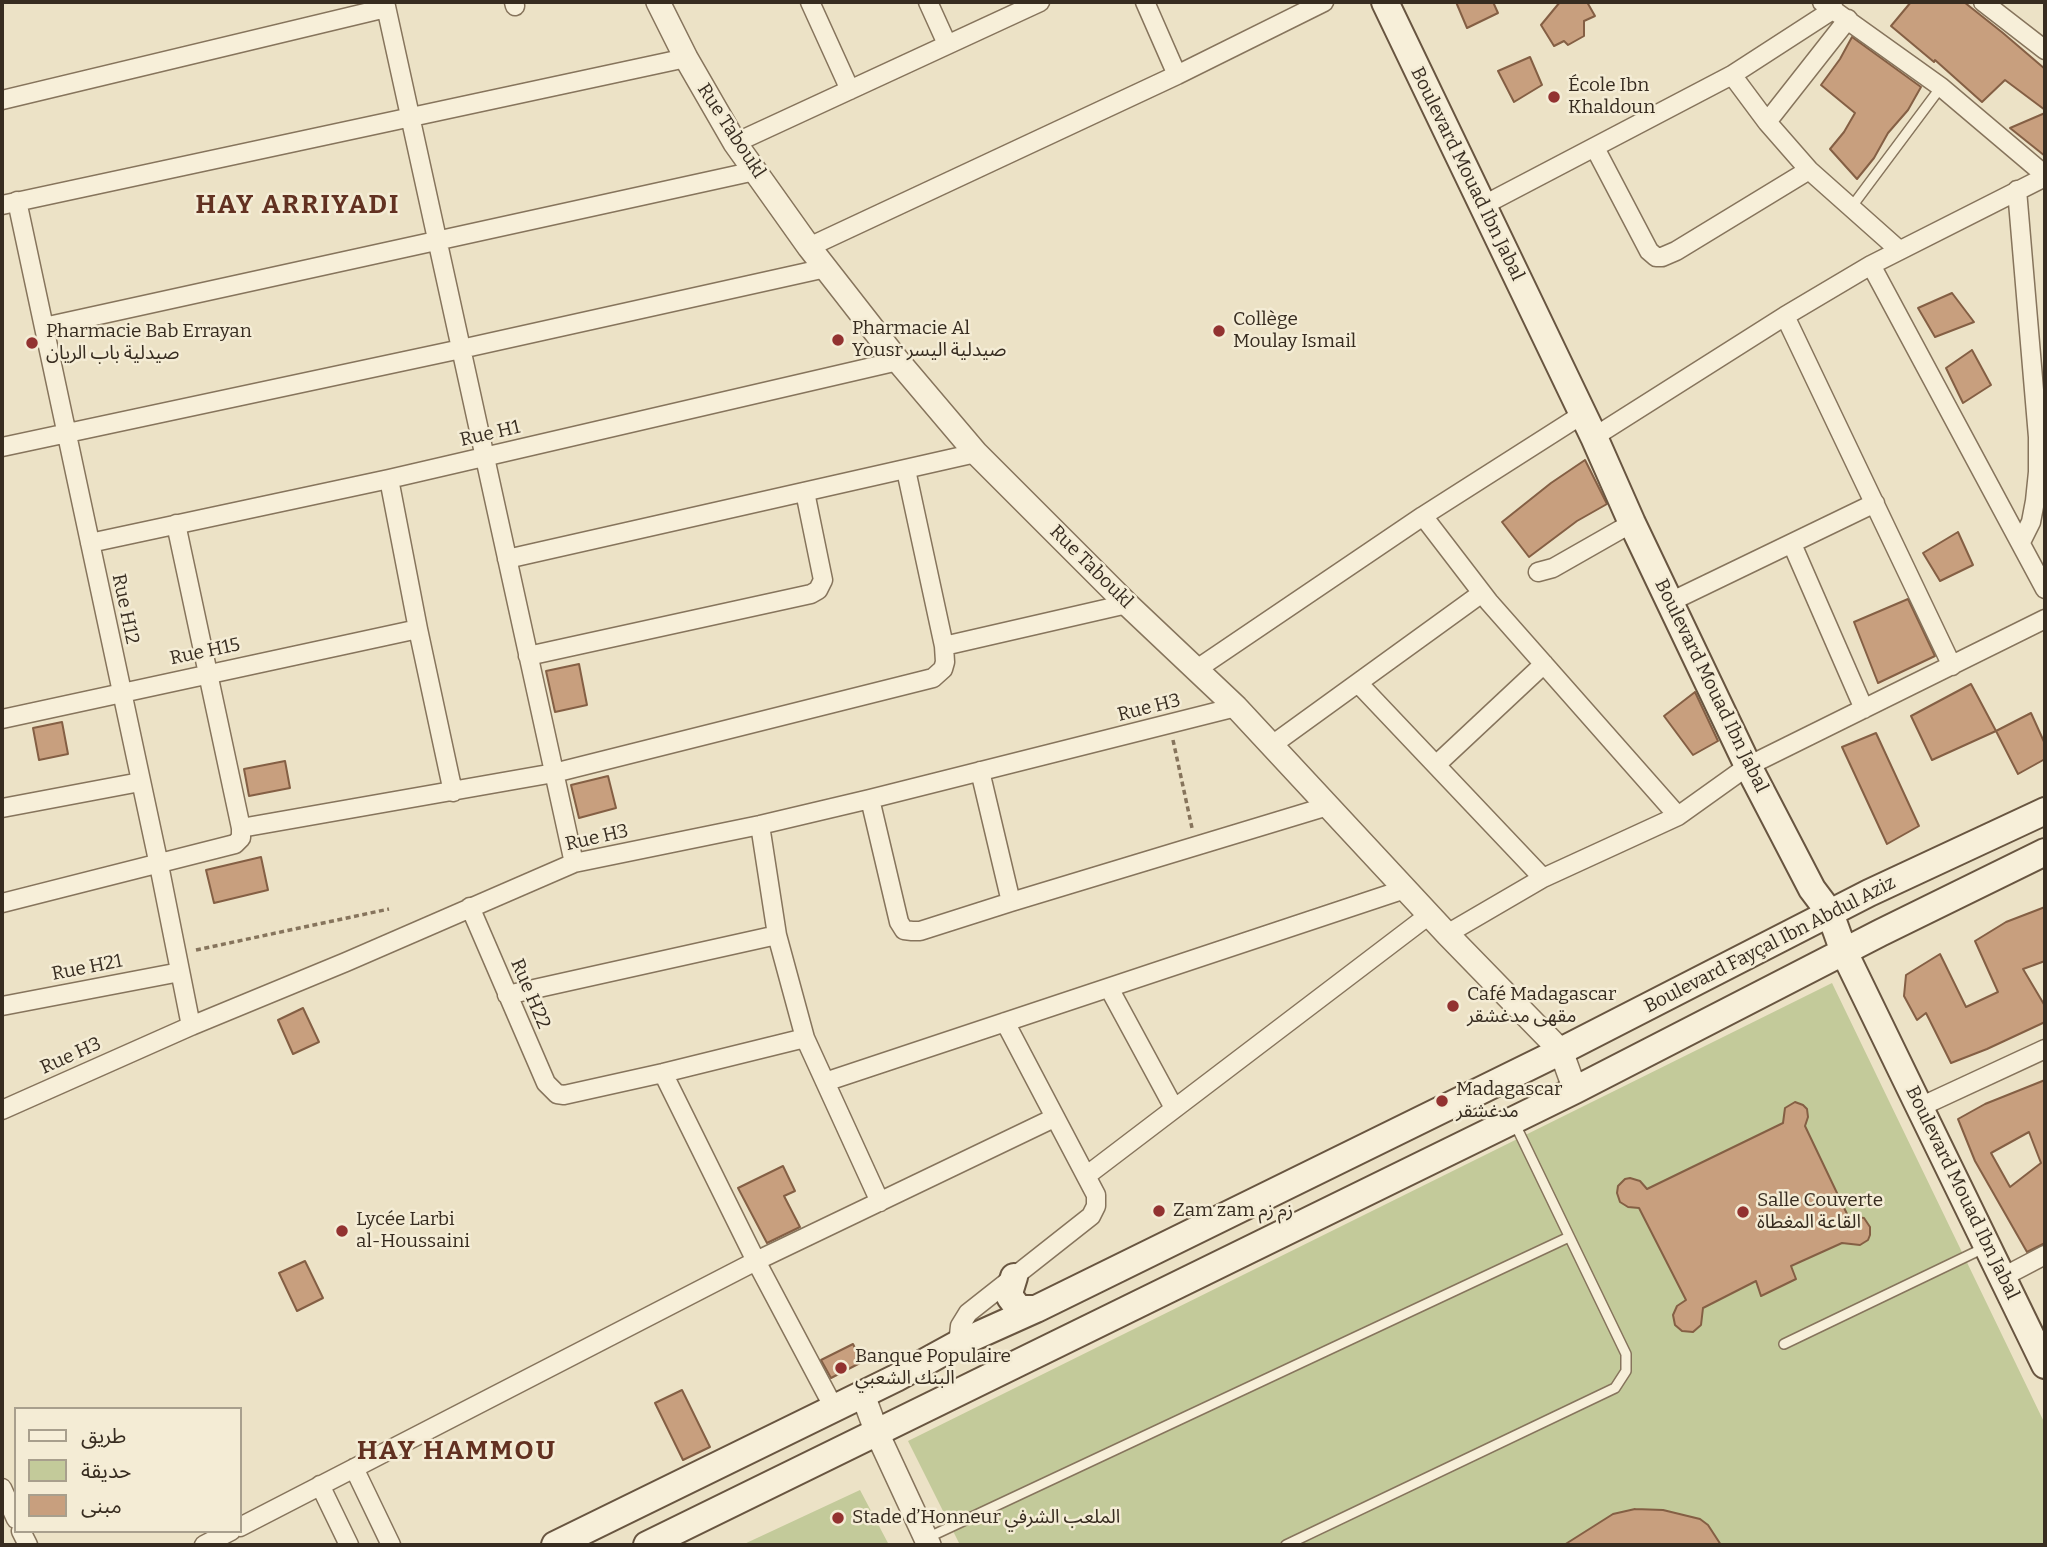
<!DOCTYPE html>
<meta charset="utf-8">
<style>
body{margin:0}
#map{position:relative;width:2047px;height:1547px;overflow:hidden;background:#ece2c6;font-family:Bitter,"Noto Sans Arabic",serif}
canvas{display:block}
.frame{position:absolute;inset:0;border:4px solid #372c20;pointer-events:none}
.legend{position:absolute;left:14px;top:1407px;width:228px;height:126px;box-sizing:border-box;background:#f4ecd5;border:2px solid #a89f8d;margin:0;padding:9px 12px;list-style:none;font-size:21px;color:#372c20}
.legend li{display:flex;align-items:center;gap:14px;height:35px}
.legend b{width:35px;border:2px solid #a89f8d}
</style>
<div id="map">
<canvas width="2047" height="1547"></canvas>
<div class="frame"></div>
<ul class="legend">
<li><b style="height:9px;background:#f7efd9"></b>طريق</li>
<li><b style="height:19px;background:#c3ca9a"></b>حديقة</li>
<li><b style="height:19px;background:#c89f7e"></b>مبنى</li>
</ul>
</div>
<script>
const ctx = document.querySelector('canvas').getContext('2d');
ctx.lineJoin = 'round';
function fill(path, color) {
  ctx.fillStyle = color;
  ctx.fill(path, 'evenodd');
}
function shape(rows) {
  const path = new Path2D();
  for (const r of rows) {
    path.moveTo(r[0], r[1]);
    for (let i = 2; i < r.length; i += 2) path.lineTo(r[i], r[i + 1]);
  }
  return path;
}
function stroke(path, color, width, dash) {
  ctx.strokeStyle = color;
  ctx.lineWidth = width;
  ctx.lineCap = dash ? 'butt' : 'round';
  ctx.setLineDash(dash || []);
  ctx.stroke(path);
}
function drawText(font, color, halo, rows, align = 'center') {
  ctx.font = font + ' Bitter,"Noto Sans Arabic",serif';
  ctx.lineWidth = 5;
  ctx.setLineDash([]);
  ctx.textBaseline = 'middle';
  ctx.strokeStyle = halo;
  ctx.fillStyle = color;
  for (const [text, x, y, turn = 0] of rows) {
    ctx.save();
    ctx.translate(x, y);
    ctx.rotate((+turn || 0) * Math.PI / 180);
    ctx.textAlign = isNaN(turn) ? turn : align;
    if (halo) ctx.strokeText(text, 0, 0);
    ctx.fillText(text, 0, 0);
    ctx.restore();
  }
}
fill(shape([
 [1832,983,2045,1424,2045,1545,960,1545,908,1441],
 [860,1490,889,1545,742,1545]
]), '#c3ca9a');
const building = shape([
 [1456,2,1493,2,1498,13,1467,28,1456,2],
 [1560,2,1587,2,1595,16,1584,21,1584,36,1568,45,1564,41,1554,46,1541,25,1560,2],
 [1911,2,1964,2,2003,33,2045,69,2045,110,2005,80,1982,102,1935,60,1934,62,1891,26,1911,2],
 [1852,37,1921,87,1908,110,1888,133,1874,158,1857,179,1830,149,1844,132,1855,113,1821,85,1840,59,1852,37],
 [1530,57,1542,85,1514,102,1498,71,1530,57],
 [2045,113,2045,156,2010,128,2045,113],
 [1952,293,1974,322,1935,337,1918,308,1952,293],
 [1972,350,1991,385,1963,403,1946,368,1972,350],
 [1585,460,1607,504,1577,521,1529,557,1502,522,1551,483,1585,460],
 [1958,532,1973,565,1940,581,1923,553,1958,532],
 [1908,599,1935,656,1878,683,1854,622,1908,599],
 [579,664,587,705,555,712,546,671,579,664],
 [1971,684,1996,731,1932,760,1911,716,1971,684],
 [1695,692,1718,741,1693,755,1664,716,1695,692],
 [2031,713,2045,744,2045,759,2018,774,1996,731,2031,713],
 [62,722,68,754,39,760,33,728,62,722],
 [1876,733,1919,826,1887,844,1842,747,1876,733],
 [285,761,290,788,249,796,244,769,285,761],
 [608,776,616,808,579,818,571,785,608,776],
 [261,857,268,890,214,903,206,870,261,857],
 [2045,907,2045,961,2023,969,2045,1006,2045,1022,1987,1049,1951,1063,1926,1013,1917,1020,1904,996,1906,975,1940,954,1966,1007,1998,992,1975,941,2006,922,2045,907],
 [303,1008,319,1042,293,1054,278,1020,303,1008],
 [2045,1080,2045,1243,2027,1252,1975,1161,1958,1119,1985,1104,2045,1080],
 [2029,1132,2041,1163,2010,1187,1991,1153,2029,1132],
 [1795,1102,1803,1105,1807,1109,1808,1117,1805,1126,1848,1216,1864,1218,1870,1227,1870,1235,1868,1240,1860,1245,1842,1243,1791,1266,1796,1279,1761,1296,1756,1281,1703,1308,1701,1325,1693,1332,1682,1331,1675,1325,1673,1315,1677,1306,1686,1300,1639,1208,1628,1207,1620,1202,1617,1193,1618,1186,1625,1179,1630,1178,1640,1181,1647,1189,1783,1123,1785,1108,1795,1102],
 [783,1166,795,1191,784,1196,800,1227,767,1243,738,1188,783,1166],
 [305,1261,323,1298,297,1311,279,1273,305,1261],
 [853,1344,862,1362,831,1378,821,1360,853,1344],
 [682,1390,710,1447,683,1460,655,1403,682,1390],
 [1635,1509,1663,1510,1700,1519,1708,1525,1721,1545,1564,1545,1613,1514,1635,1509]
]);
fill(building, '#c89f7e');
stroke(building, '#845f44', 2);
const service = shape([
 [1850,209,1941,87],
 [1784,1344,1986,1247],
 [927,1538,1569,1237],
 [1286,1545,1615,1388,1626,1371,1626,1354,1514,1122]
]);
const minor = shape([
 [385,2,574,863],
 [514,2,515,6],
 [810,2,850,90],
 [928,2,947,44],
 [1145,2,1177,75],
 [1822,2,1941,87,2045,175],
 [1983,2,2045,50],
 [1732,75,1767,122,1809,170,1899,250],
 [2,100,386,8],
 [1767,122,1848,19],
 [735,143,1040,2],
 [1595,148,1649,251,1656,257,1662,257,1676,251,1809,170],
 [2017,190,2038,437,2038,472,2035,501,2031,522,2021,542],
 [17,201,159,865,191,1026],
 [2,205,686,58],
 [1482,206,1732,75,1834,9],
 [809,247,1177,75,1324,2],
 [1871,265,2045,589],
 [1785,316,1952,666],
 [44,327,755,171],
 [1594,437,1785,316,1871,265,2045,177],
 [2,447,461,349,826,268],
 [389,479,418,629,453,792],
 [1423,516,1489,602,1678,816],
 [90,543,389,479,898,361],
 [1792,544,1864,709],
 [507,559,976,453],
 [1538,572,1553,568,1632,523],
 [1670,602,1875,503],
 [944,646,1127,604],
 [528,656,811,594,818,590,823,580,805,492],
 [1197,669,1423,516,1583,414],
 [1358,683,1543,878],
 [2,719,418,629],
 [1272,745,1482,593],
 [1436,765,1544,664],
 [980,771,1011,902],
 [870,799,899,922,904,930,912,931,920,931,1011,902,1328,806],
 [2,808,140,782],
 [760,825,777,935,805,1038,880,1202],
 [241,828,554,773,933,678,943,669,945,662,944,646,906,470],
 [2,903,235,844,241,838,241,828,176,524],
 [470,907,546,1083,557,1094,564,1095,663,1073,805,1038],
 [1447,934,1543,878,1678,816,1748,766,2045,619],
 [1109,988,1174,1108],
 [507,995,777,935],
 [2,1006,180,972],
 [663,1073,756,1261,834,1408],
 [825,1082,1405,889],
 [1920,1107,2045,1049],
 [2,1110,191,1026,346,962,574,863,760,825,870,799,1236,707],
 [1086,1176,1429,915],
 [2003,1277,2045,1255],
 [958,1344,960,1326,968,1313,1091,1216,1096,1206,1096,1195,1005,1022],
 [354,1468,391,1545],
 [320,1485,349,1545],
 [2,1488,16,1519],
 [240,1527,756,1261,1054,1118],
 [21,1531,28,1545],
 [204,1545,231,1531]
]);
const tertiary = shape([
 [658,2,686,58,735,143,809,247,898,361,976,453,1127,604,1236,707,1447,934,1561,1051,1575,1090],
 [863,1395,877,1433,929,1545]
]);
const secondary = shape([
 [1385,2,1594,437,1632,523,1748,766,1812,889,1830,913,1844,952,2045,1365],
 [1014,1277,1010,1290,1010,1297,1016,1305,1020,1309,1036,1309],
 [555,1545,896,1378,958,1344,1036,1309,1561,1051,1869,893,2045,811],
 [647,1545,1575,1090,1880,933,2045,852]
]);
stroke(service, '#86745c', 12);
stroke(minor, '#86745c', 21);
stroke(tertiary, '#86745c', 26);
stroke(secondary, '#685540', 30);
stroke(shape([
 [1173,740,1192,828],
 [196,950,389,909]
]), '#86745c', 3.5, [5, 3.5]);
stroke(service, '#f7efd9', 9);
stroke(minor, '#f7efd9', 18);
stroke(tertiary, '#f7efd9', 23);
stroke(secondary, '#f7efd9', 26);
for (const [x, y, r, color] of [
 [1554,97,7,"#923230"],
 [1219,331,7,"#923230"],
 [838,340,7,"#923230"],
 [32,343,7,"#923230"],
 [1453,1006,7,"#923230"],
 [1442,1101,7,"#923230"],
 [1159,1211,7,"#923230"],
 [1743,1212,7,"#923230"],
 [342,1231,7,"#923230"],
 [841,1368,7,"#923230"],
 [838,1518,7,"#923230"]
]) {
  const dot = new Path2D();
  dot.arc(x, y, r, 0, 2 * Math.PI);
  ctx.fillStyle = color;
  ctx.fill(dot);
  stroke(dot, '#f4ecd5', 2.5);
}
drawText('19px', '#372c20', '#f4ecd5', [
 ["École Ibn",1568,86],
 ["Khaldoun",1568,108],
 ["Collège",1233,320],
 ["Moulay Ismail",1233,342],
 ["Pharmacie Al",852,329],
 ["Yousr صيدلية اليسر",852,351],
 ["Pharmacie Bab Errayan",46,332],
 ["صيدلية باب الريان",46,354],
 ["Café Madagascar",1467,995],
 ["مقهى مدغشقر",1467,1017],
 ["Madagascar",1456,1090],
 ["مدغشقر",1456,1112],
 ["Salle Couverte",1757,1201],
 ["القاعة المغطاة",1757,1223],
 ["Zam zam زم زم",1173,1211],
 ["Lycée Larbi",356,1220],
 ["al-Houssaini",356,1242],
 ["Banque Populaire",855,1357],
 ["البنك الشعبي",855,1379],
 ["Stade d’Honneur الملعب الشرفي",852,1518]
], 'left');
drawText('19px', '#372c20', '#f4ecd5', [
 ["Rue Taboukl",731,131,57],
 ["Boulevard Mouad Ibn Jabal",1467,174,64],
 ["Rue H1",490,434,-13],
 ["Rue Taboukl",1091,567,45],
 ["Rue H12",125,609,78],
 ["Rue H15",205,652,-12],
 ["Boulevard Mouad Ibn Jabal",1711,686,64],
 ["Rue H3",1149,708,-14],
 ["Rue H3",597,838,-13],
 ["Boulevard Fayçal Ibn Abdul Aziz",1770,945,-27],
 ["Rue H21",87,968,-11],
 ["Rue H22",530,994,67],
 ["Rue H3",71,1056,-24],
 ["Boulevard Mouad Ibn Jabal",1962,1193,64]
]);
ctx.letterSpacing = '2px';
drawText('bold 26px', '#623121', '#f4ecd5', [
 ["HAY ARRIYADI",298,206],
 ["HAY HAMMOU",457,1452]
]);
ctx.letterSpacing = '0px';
</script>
